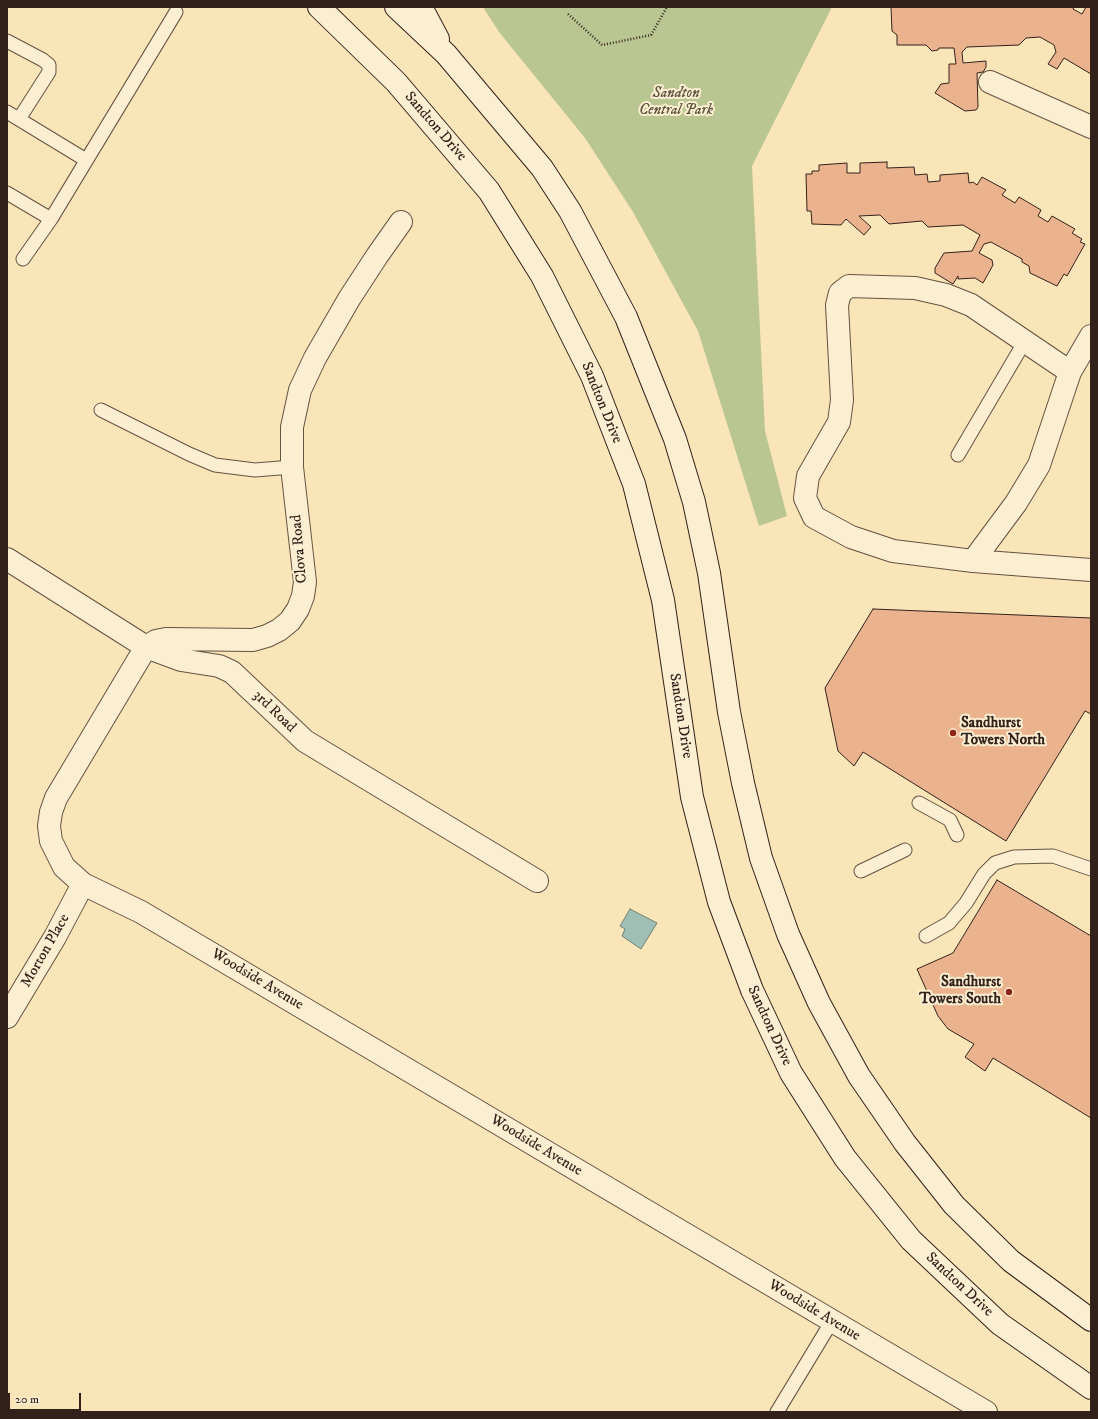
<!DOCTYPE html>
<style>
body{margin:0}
#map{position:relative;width:1098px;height:1419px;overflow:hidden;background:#fae5b8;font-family:"IM FELL DW Pica",serif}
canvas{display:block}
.frame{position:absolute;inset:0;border:8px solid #32211b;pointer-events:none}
.scale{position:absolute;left:8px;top:1393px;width:73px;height:18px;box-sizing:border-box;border:2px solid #32211b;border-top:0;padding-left:5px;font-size:12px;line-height:14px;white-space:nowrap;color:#32211b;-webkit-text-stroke:3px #fceed1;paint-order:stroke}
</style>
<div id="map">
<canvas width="1098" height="1419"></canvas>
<div class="frame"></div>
<div class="scale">20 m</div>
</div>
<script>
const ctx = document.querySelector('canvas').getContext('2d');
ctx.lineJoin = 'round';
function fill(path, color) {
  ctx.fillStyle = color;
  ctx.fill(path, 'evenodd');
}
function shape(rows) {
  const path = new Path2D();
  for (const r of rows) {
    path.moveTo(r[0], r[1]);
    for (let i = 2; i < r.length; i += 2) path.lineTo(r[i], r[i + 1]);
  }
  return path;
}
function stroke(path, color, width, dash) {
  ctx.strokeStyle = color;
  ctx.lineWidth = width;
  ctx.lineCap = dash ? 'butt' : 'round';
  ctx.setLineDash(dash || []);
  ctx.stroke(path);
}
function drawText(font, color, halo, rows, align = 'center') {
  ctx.font = font + ' "IM FELL DW Pica",serif';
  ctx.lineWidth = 4;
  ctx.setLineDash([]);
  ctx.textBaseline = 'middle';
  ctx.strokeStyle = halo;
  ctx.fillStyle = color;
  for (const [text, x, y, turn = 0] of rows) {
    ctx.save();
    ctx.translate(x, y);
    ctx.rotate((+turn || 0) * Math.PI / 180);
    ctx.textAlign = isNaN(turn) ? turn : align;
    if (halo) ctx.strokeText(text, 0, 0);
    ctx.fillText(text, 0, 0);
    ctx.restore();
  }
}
fill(shape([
 [483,7,832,7,752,166,765,431,787,516,759,526,698,331,633,212,585,138,499,32]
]), '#bac692');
const water = shape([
 [630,909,657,923,641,949,622,936,625,929,620,926,630,909]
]);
fill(water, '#9fbeb4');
stroke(water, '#737f77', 1);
const building = shape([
 [891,7,1074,7,1073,9,1082,14,1086,7,1091,7,1091,74,1064,58,1057,69,1048,64,1056,52,1054,45,1040,37,1026,38,1019,45,967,47,962,52,963,63,986,61,986,67,983,72,977,73,978,107,976,110,965,111,935,93,941,84,949,83,949,64,956,64,954,48,939,48,938,50,932,51,926,45,897,45,897,35,892,31,891,7],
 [887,162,887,168,914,167,915,175,927,174,928,182,940,181,940,175,968,173,969,183,973,182,977,185,982,177,1006,190,1002,195,1015,203,1019,197,1041,210,1038,216,1048,222,1052,216,1075,229,1072,233,1082,239,1080,242,1085,244,1067,276,1064,274,1057,286,1030,273,1029,266,1022,262,1022,259,991,242,984,244,979,253,992,260,993,265,983,283,975,278,958,279,958,276,953,284,935,273,935,268,944,253,972,251,980,235,963,225,928,227,922,221,889,224,880,215,859,216,871,227,864,235,846,219,841,225,812,224,811,211,807,211,806,174,812,174,812,171,819,171,819,165,847,163,847,173,860,173,860,163,887,162],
 [873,609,1091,618,1091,714,1085,711,1006,841,863,752,854,766,838,751,825,688,873,609],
 [997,880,1091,936,1091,1118,993,1058,985,1071,965,1057,974,1044,948,1029,938,1016,917,969,953,953,997,880]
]);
fill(building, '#eab38e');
stroke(building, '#32211b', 1);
const service = shape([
 [7,41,43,60,49,65,49,72,19,119],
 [7,112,86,160],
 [7,193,51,219],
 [23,259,51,219,176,12],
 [101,410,189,454,215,465,255,470,292,467],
 [958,455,1025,341],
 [919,803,950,820,957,835],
 [861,871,905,850],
 [926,936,949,923,966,903,984,874,995,863,1014,857,1053,856,1091,869],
 [777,1412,832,1321]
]);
const minor = shape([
 [990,82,1091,127],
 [401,222,377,256,349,299,315,358,300,390,292,427,292,467,305,582,303,596,298,609,290,621,279,630,267,636,253,640,166,639,156,641,146,647,56,798,51,812,49,826,51,841,64,867,83,884,141,912,986,1412],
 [1091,336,1070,372,1039,465,1016,503,973,561,1091,570],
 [7,559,146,647,181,660,219,666,232,672,305,741,537,881],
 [973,561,893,551,851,537,814,517,805,498,808,476,839,422,842,400,837,305,840,293,849,286,915,288,946,295,971,305,1070,372],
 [7,1017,55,937,83,884]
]);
const secondary = shape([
 [319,7,396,82,489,191,542,276,592,376,634,484,663,600,692,797,719,902,752,990,791,1073,845,1158,911,1240,1000,1324,1091,1388],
 [396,7,446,54,542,168,570,211,626,317,675,439,694,502,709,573,729,712,743,783,761,858,788,934,819,1003,859,1076,905,1143,954,1205,1011,1261,1091,1320],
 [421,7,438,39]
]);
stroke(service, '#645242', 15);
stroke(minor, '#645242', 24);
stroke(secondary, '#32211b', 24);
stroke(shape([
 [568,14,602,45,651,35,667,7]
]), '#32211b', 2.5, [1, 2]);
stroke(service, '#fceed1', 13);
stroke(minor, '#fceed1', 22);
stroke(secondary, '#fceed1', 22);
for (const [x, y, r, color] of [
 [953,733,4,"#8f2418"],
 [1009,992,4,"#8f2418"]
]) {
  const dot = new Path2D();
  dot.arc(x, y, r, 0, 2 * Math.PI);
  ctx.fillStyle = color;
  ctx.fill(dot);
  stroke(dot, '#fceed1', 1.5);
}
drawText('italic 15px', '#5b533f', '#fceed1', [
 ["Sandton",676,94],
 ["Central Park",676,111]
]);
drawText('15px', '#32211b', '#fceed1', [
 ["Sandton Drive",435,127,49],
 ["Sandton Drive",601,403,68],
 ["Clova Road",300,549,-95],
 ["3rd Road",274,712,44],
 ["Sandton Drive",680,716,81],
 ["Morton Place",46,951,-60],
 ["Woodside Avenue",257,980,31],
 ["Sandton Drive",769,1026,65],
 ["Woodside Avenue",536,1146,31],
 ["Sandton Drive",959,1285,43],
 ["Woodside Avenue",814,1311,31]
]);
drawText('bold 15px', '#32211b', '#fceed1', [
 ["Sandhurst",961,724],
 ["Towers North",961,741],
 ["Sandhurst",1001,983,"right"],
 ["Towers South",1001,1000,"right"]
], 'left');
</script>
